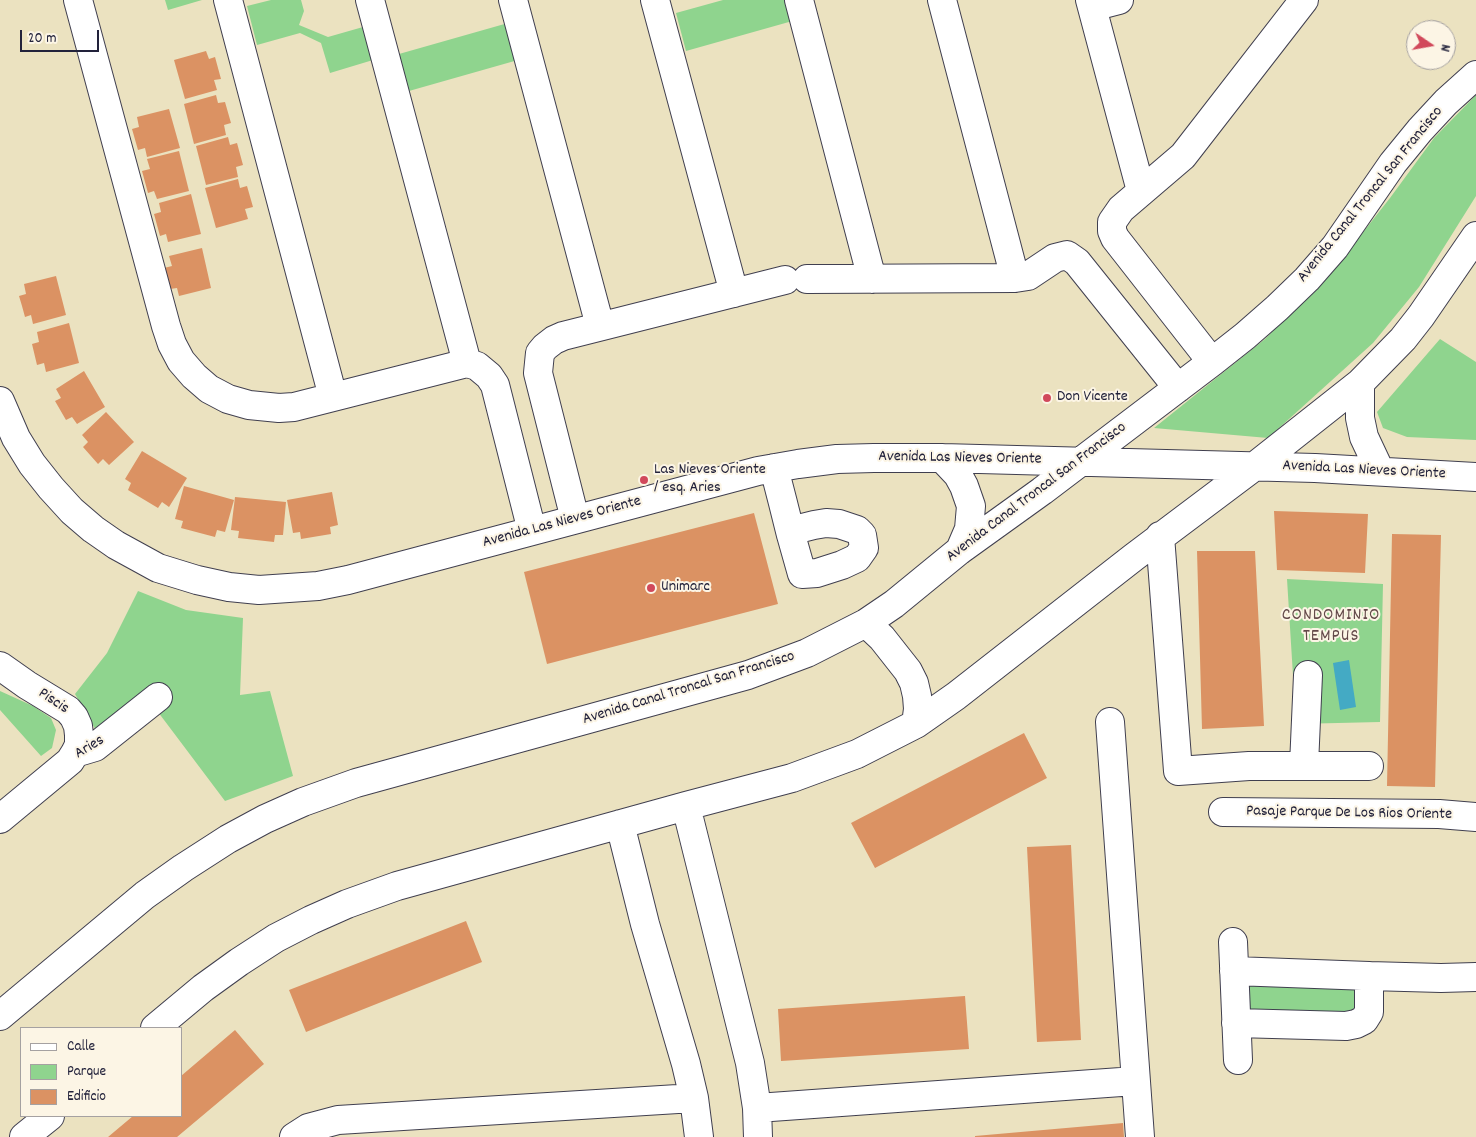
<!DOCTYPE html>
<style>
body{margin:0}
#map{position:relative;width:1476px;height:1137px;overflow:hidden;background:#ebe2c0;font-family:Dekko,sans-serif}
canvas{display:block}
.legend{position:absolute;left:20px;top:1027px;width:162px;height:90px;box-sizing:border-box;background:#fcf5e5;border:1px solid #a5a1a1;margin:0;padding:6px 9px;list-style:none;font-size:15px;color:#22223b}
.legend li{display:flex;align-items:center;gap:10px;height:25px}
.legend b{width:25px;border:1px solid #a5a1a1}
.north{position:absolute;left:1406px;top:20px;width:50px;height:50px;box-sizing:border-box;background:#fcf5e5;border:1px solid #a5a1a1;border-radius:50%;rotate:102deg;font-size:14px;font-weight:700;line-height:20px;text-align:center;color:#22223b}
.north::after{content:'';display:block;margin:auto;width:18px;height:22px;background:#d1495b;clip-path:polygon(50% 0,100% 100%,50% 72%,0 100%)}
.scale{position:absolute;left:20px;top:30px;width:79px;height:22px;box-sizing:border-box;border:2px solid #22223b;border-top:0;padding-left:6px;font-size:15px;line-height:18px;white-space:nowrap;color:#22223b;-webkit-text-stroke:4px #fcf5e5;paint-order:stroke}
</style>
<div id="map">
<canvas width="1476" height="1137"></canvas>
<ul class="legend">
<li><b style="height:6px;background:#fff"></b>Calle</li>
<li><b style="height:14px;background:#8fd48e"></b>Parque</li>
<li><b style="height:14px;background:#db9263"></b>Edificio</li>
</ul>
<div class="north">N</div>
<div class="scale">20 m</div>
</div>
<script>
const ctx = document.querySelector('canvas').getContext('2d');
ctx.lineJoin = 'round';
function fill(path, color) {
  ctx.fillStyle = color;
  ctx.fill(path, 'evenodd');
}
function shape(rows) {
  const path = new Path2D();
  for (const r of rows) {
    path.moveTo(r[0], r[1]);
    for (let i = 2; i < r.length; i += 2) path.lineTo(r[i], r[i + 1]);
  }
  return path;
}
function stroke(path, color, width, dash) {
  ctx.strokeStyle = color;
  ctx.lineWidth = width;
  ctx.lineCap = dash ? 'butt' : 'round';
  ctx.setLineDash(dash || []);
  ctx.stroke(path);
}
function drawText(font, color, halo, rows, align = 'center') {
  ctx.font = font + ' Dekko,sans-serif';
  ctx.lineWidth = 4;
  ctx.setLineDash([]);
  ctx.textBaseline = 'middle';
  ctx.strokeStyle = halo;
  ctx.fillStyle = color;
  for (const [text, x, y, turn = 0] of rows) {
    ctx.save();
    ctx.translate(x, y);
    ctx.rotate((+turn || 0) * Math.PI / 180);
    ctx.textAlign = isNaN(turn) ? turn : align;
    if (halo) ctx.strokeText(text, 0, 0);
    ctx.fillText(text, 0, 0);
    ctx.restore();
  }
}
fill(shape([
 [165,0,202,0,168,10],
 [271,0,301,0,304,11,299,25,328,37,363,27,373,60,330,73,321,43,300,33,257,45,247,6],
 [723,0,790,0,796,20,686,51,676,13],
 [508,23,518,60,409,91,399,54],
 [1476,95,1476,196,1419,287,1373,343,1268,438,1154,428,1265,339,1338,264,1390,198,1434,138],
 [1440,339,1476,362,1476,440,1407,437,1383,428,1377,412],
 [1287,579,1383,584,1380,722,1296,724],
 [138,591,186,610,243,618,240,695,270,691,293,776,225,801,155,708,105,746,75,694,107,653],
 [0,691,33,706,51,718,56,730,52,748,41,756,0,710],
 [1247,977,1355,979,1354,1017,1246,1015]
]), '#8fd48e');
fill(shape([
 [1349,660,1356,707,1340,710,1333,663]
]), '#44aac4');
fill(shape([
 [206,51,209,59,215,57,221,79,214,80,217,90,185,99,174,60],
 [216,95,218,103,225,102,231,123,224,125,226,135,194,144,184,104],
 [169,109,180,148,147,157,145,148,138,150,132,129,139,127,137,117],
 [228,137,230,145,237,143,243,165,236,167,238,177,206,185,196,146],
 [179,151,189,191,157,199,154,191,148,193,142,171,150,169,147,159],
 [238,179,240,188,247,186,253,207,245,209,248,219,216,228,205,188],
 [191,194,201,234,168,242,166,234,160,236,154,214,161,212,159,203],
 [202,248,211,288,179,296,177,288,170,289,164,268,172,266,169,256],
 [56,276,66,315,33,324,31,315,25,317,22,306,19,296,26,294,24,284],
 [69,323,79,363,46,372,44,363,37,365,32,344,39,342,37,332],
 [84,371,105,407,77,424,72,417,66,420,55,401,61,398,56,389],
 [106,412,134,442,109,465,103,459,98,464,83,447,88,442,82,435],
 [142,451,187,478,169,507,162,502,158,508,128,490,131,483,125,479],
 [184,486,234,500,225,532,217,530,215,537,181,528,183,521,175,519],
 [332,492,338,525,330,527,331,534,301,539,300,532,293,533,287,500],
 [235,497,286,502,283,535,275,535,274,542,238,538,239,531,231,530],
 [1274,511,1368,514,1365,573,1277,570],
 [754,513,778,604,547,664,524,572],
 [1392,534,1441,535,1435,787,1387,786],
 [1197,551,1255,551,1264,726,1202,729],
 [1024,733,1047,778,875,868,851,823],
 [1071,845,1081,1040,1037,1042,1027,847],
 [466,921,482,962,306,1032,289,990],
 [965,996,969,1049,781,1061,778,1009],
 [235,1030,264,1064,177,1137,108,1137,133,1116,181,1116,181,1076],
 [1123,1123,1124,1137,975,1137,975,1136]
]), '#db9263');
const minor = shape([
 [78,0,166,326,172,344,181,361,194,376,209,389,228,399,249,405,279,408,294,407,467,363,477,366,489,376,495,385,532,531],
 [228,0,333,397],
 [370,0,467,363],
 [513,0,600,326],
 [655,0,734,293],
 [799,0,872,279],
 [942,0,1015,278],
 [1090,0,1141,191],
 [1092,7,1119,0],
 [807,279,1015,278,1028,276,1055,258,1067,255,1077,262,1178,388],
 [1212,362,1115,238,1112,231,1112,222,1121,209,1183,156,1304,0],
 [1360,383,1360,418,1364,437,1380,471],
 [0,401,16,438,32,464,51,488,72,511,93,529,116,545,158,568,197,580,229,587,259,590,318,586,348,580,758,471,798,464,837,459,874,458,942,458,1315,468,1476,477],
 [942,458,958,475,964,486,971,506,969,529,960,550],
 [774,468,783,503,791,535,802,574,817,573,842,565,857,558,864,548,862,535,857,530,839,524,826,523,814,525,802,528,791,535],
 [575,519,538,373,540,353,545,347,554,340,563,336,785,280],
 [1160,536,1178,771,1249,766,1369,766],
 [866,623,882,638,908,671,914,683,917,696,918,709,916,724],
 [0,666,27,685,68,710,74,717,78,726,79,735,79,745,75,753,70,761,0,819],
 [1110,722,1140,1137],
 [75,753,95,747,158,697],
 [1304,765,1308,675],
 [686,806,750,1063,757,1108,758,1137],
 [1223,812,1439,814,1476,817],
 [620,824,645,924,686,1064,694,1098,699,1137],
 [1233,942,1238,1060],
 [1234,971,1369,976,1369,1012,1364,1020,1356,1024,1346,1026,1236,1023],
 [1369,976,1441,978,1476,977],
 [0,1016,145,895,183,868,228,839,265,819,303,802,356,783,748,675,807,653,866,623,894,604,960,550,1042,491,1212,362,1245,336,1277,308,1307,279,1335,247,1393,163,1420,130,1446,102,1476,75],
 [155,1028,203,988,239,962,276,938,311,920,347,904,397,886,686,806,792,778,857,754,916,724,956,696,1134,557,1255,466,1360,383,1403,339,1421,316,1476,236],
 [757,1108,1135,1081],
 [24,1137,50,1116],
 [294,1137,308,1128,338,1120,694,1098]
]);
stroke(minor, '#403f4f', 30);
stroke(minor, '#fff', 28);
for (const [x, y, r, color] of [
 [1047,398,5,"#d1495b"],
 [644,480,5,"#d1495b"],
 [651,588,5,"#d1495b"]
]) {
  const dot = new Path2D();
  dot.arc(x, y, r, 0, 2 * Math.PI);
  ctx.fillStyle = color;
  ctx.fill(dot);
  stroke(dot, '#fcf5e5', 2);
}
drawText('16px', '#22223b', '#fcf5e5', [
 ["Avenida Canal Troncal San Francisco",1371,195,-51],
 ["Avenida Las Nieves Oriente",960,459,1],
 ["Avenida Las Nieves Oriente",1364,471,3],
 ["Avenida Canal Troncal San Francisco",1037,493,-37],
 ["Avenida Las Nieves Oriente",562,523,-15],
 ["Avenida Canal Troncal San Francisco",689,689,-17],
 ["Piscis",53,702,34],
 ["Aries",90,748,-31],
 ["Pasaje Parque De Los Rios Oriente",1349,814,1]
]);
drawText('16px', '#22223b', '#fcf5e5', [
 ["Don Vicente",1057,398],
 ["Las Nieves Oriente",654,471],
 ["/ esq. Aries",654,489],
 ["Unimarc",661,588]
], 'left');
ctx.letterSpacing = '1px';
drawText('18px', '#634949', '#fcf5e5', [
 ["CONDOMINIO",1331,617],
 ["TEMPUS",1331,638]
]);
ctx.letterSpacing = '0px';
</script>
